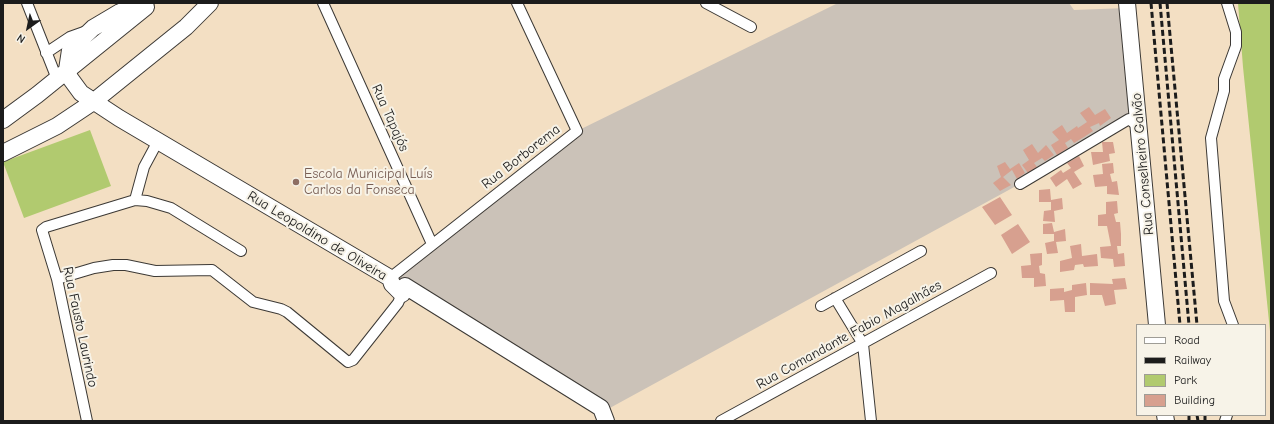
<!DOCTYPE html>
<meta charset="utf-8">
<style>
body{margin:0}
#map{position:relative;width:1274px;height:424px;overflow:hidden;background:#f3dfc3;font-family:"Comic Neue",sans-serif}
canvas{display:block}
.frame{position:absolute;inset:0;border:4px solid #1c1c1c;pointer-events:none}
.legend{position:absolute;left:1136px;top:324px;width:130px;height:92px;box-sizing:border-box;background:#f7f3e8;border:1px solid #9f9d96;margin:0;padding:5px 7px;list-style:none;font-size:12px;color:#1c1c1c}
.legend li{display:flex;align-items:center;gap:8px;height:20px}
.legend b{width:20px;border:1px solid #9f9d96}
.north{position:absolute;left:8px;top:8px;width:40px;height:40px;-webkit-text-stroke:3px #f7f3e8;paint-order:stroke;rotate:213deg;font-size:11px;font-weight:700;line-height:16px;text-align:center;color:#1c1c1c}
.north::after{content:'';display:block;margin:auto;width:14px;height:18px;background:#1c1c1c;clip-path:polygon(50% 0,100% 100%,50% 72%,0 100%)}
</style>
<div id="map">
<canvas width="1274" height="424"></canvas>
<div class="frame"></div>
<ul class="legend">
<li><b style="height:5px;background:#fff"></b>Road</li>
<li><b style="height:5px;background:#1c1c1c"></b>Railway</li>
<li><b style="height:11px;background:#b1ca6f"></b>Park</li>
<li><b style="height:11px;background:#d7a08f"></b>Building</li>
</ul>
<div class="north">N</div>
</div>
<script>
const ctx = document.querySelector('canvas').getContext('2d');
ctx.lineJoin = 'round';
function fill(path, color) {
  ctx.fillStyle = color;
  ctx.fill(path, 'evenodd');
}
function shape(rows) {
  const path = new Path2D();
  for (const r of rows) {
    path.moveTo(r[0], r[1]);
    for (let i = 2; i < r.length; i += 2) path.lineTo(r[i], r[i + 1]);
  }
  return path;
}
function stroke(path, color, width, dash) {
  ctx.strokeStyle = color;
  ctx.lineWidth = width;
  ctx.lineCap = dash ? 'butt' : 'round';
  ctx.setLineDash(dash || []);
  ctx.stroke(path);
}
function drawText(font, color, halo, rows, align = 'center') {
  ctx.font = font + ' "Comic Neue",sans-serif';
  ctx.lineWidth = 4;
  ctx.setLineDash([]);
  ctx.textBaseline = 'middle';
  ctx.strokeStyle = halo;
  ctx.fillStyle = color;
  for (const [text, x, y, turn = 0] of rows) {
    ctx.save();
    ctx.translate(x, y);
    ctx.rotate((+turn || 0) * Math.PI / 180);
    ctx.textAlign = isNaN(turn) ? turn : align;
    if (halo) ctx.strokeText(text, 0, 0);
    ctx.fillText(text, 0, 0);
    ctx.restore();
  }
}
fill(shape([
 [838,3,1069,3,1074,10,1127,8,1129,119,1038,174,597,415,402,294,390,278,577,131]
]), '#cbc2b8');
fill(shape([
 [1238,3,1271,3,1271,341,1243,67],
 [90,130,111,186,24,218,3,162]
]), '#b1ca6f');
fill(shape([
 [1089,107,1095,115,1105,109,1111,118,1100,126,1099,123,1090,127,1093,131,1084,137,1074,143,1071,139,1065,143,1068,148,1057,155,1051,145,1059,140,1052,132,1062,125,1067,133,1077,126,1078,128,1087,122,1080,113],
 [1102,142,1113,142,1115,153,1109,154,1110,161,1093,165,1091,152,1103,152],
 [1032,144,1038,153,1046,145,1054,155,1045,161,1042,158,1034,163,1037,167,1028,173,1022,165,1029,160,1023,150],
 [1079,156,1084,166,1074,172,1082,184,1073,189,1067,179,1056,187,1050,178,1061,170,1063,173,1071,168,1067,163],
 [1005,162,1010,169,1019,163,1025,173,1017,179,1012,170,1003,177,1011,185,1000,191,993,183,1001,177,997,166],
 [1113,163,1114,173,1110,174,1112,182,1117,181,1119,195,1107,194,1107,186,1095,187,1093,175,1103,174,1102,164],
 [1050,189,1051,200,1062,198,1063,209,1054,211,1055,222,1043,221,1044,211,1051,210,1051,202,1039,202,1039,190],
 [1000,197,1012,215,995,225,982,207],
 [1117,201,1118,213,1114,214,1116,222,1120,222,1121,234,1121,246,1117,246,1118,254,1124,253,1125,266,1114,267,1113,259,1101,258,1100,247,1111,246,1107,226,1098,226,1098,215,1106,214,1106,202],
 [1052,223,1054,232,1065,229,1066,241,1056,242,1058,253,1047,254,1045,243,1054,241,1054,234,1043,234,1043,224],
 [1018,224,1030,242,1012,254,1001,235],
 [1081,244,1082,256,1097,254,1098,266,1084,267,1083,264,1075,265,1074,270,1060,272,1060,261,1072,258,1070,246],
 [1042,253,1042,265,1039,266,1040,273,1045,274,1046,286,1034,287,1034,278,1022,278,1021,266,1031,265,1030,254],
 [1125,278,1127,289,1114,290,1116,304,1105,306,1102,295,1090,295,1090,283,1113,284,1112,279],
 [1086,283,1087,295,1075,297,1075,312,1065,312,1064,300,1050,301,1050,289,1064,288,1064,292,1072,290,1072,285]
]), '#d7a08f');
const street = shape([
 [27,3,57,79],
 [323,3,432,244],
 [706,3,751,27],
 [1227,3,1236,32,1236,46,1224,79,1224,91,1211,138,1224,301,1233,325],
 [46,53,70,37,84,32],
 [1020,184,1129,119,1139,127],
 [135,200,147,201,171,208,241,251],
 [390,278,577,131,517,3],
 [57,279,94,268,113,265,126,265,155,271,212,270,253,302,281,309,287,312,348,362,353,360,398,303,402,294],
 [835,298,863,344,871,421],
 [821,306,921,251],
 [87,421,57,279,42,230,46,227,135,200,144,167,158,141],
 [721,421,991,273],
 [1225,421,1227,415]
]);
const primary = shape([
 [141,3,120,12,93,28,70,50,67,70,70,78,81,93,119,118,390,278,392,284,402,294,405,286,601,408,606,421],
 [1127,3,1157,325],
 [3,120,37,95,146,7],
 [3,153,57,126,93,102,186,27,210,3],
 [1165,415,1166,421]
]);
stroke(street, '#3c3935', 12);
stroke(primary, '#3c3935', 18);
stroke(street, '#fff', 10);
stroke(primary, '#fff', 16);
stroke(shape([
 [1151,3,1180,325],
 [1160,3,1189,325],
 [1167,3,1197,325],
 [1189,415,1189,421],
 [1197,415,1198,421],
 [1205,415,1205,421]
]), '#1c1c1c', 3, [6, 3]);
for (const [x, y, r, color] of [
 [296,182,4,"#8d6e63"]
]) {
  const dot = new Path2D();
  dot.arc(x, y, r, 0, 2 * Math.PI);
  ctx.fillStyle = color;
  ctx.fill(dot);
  stroke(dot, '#f7f3e8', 1.5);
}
drawText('14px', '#1c1c1c', '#f7f3e8', [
 ["Rua Tapajós",390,118,66],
 ["Rua Borborema",521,157,-38],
 ["Rua Conselheiro Galvão",1143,164,-95],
 ["Rua Leopoldino de Oliveira",317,236,31],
 ["Rua Fausto Laurindo",80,327,78],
 ["Rua Comandante Fabio Magalhães",849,335,-29]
]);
drawText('14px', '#785e54', '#f7f3e8', [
 ["Escola Municipal Luís",304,174],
 ["Carlos da Fonseca",304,190]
], 'left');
</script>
